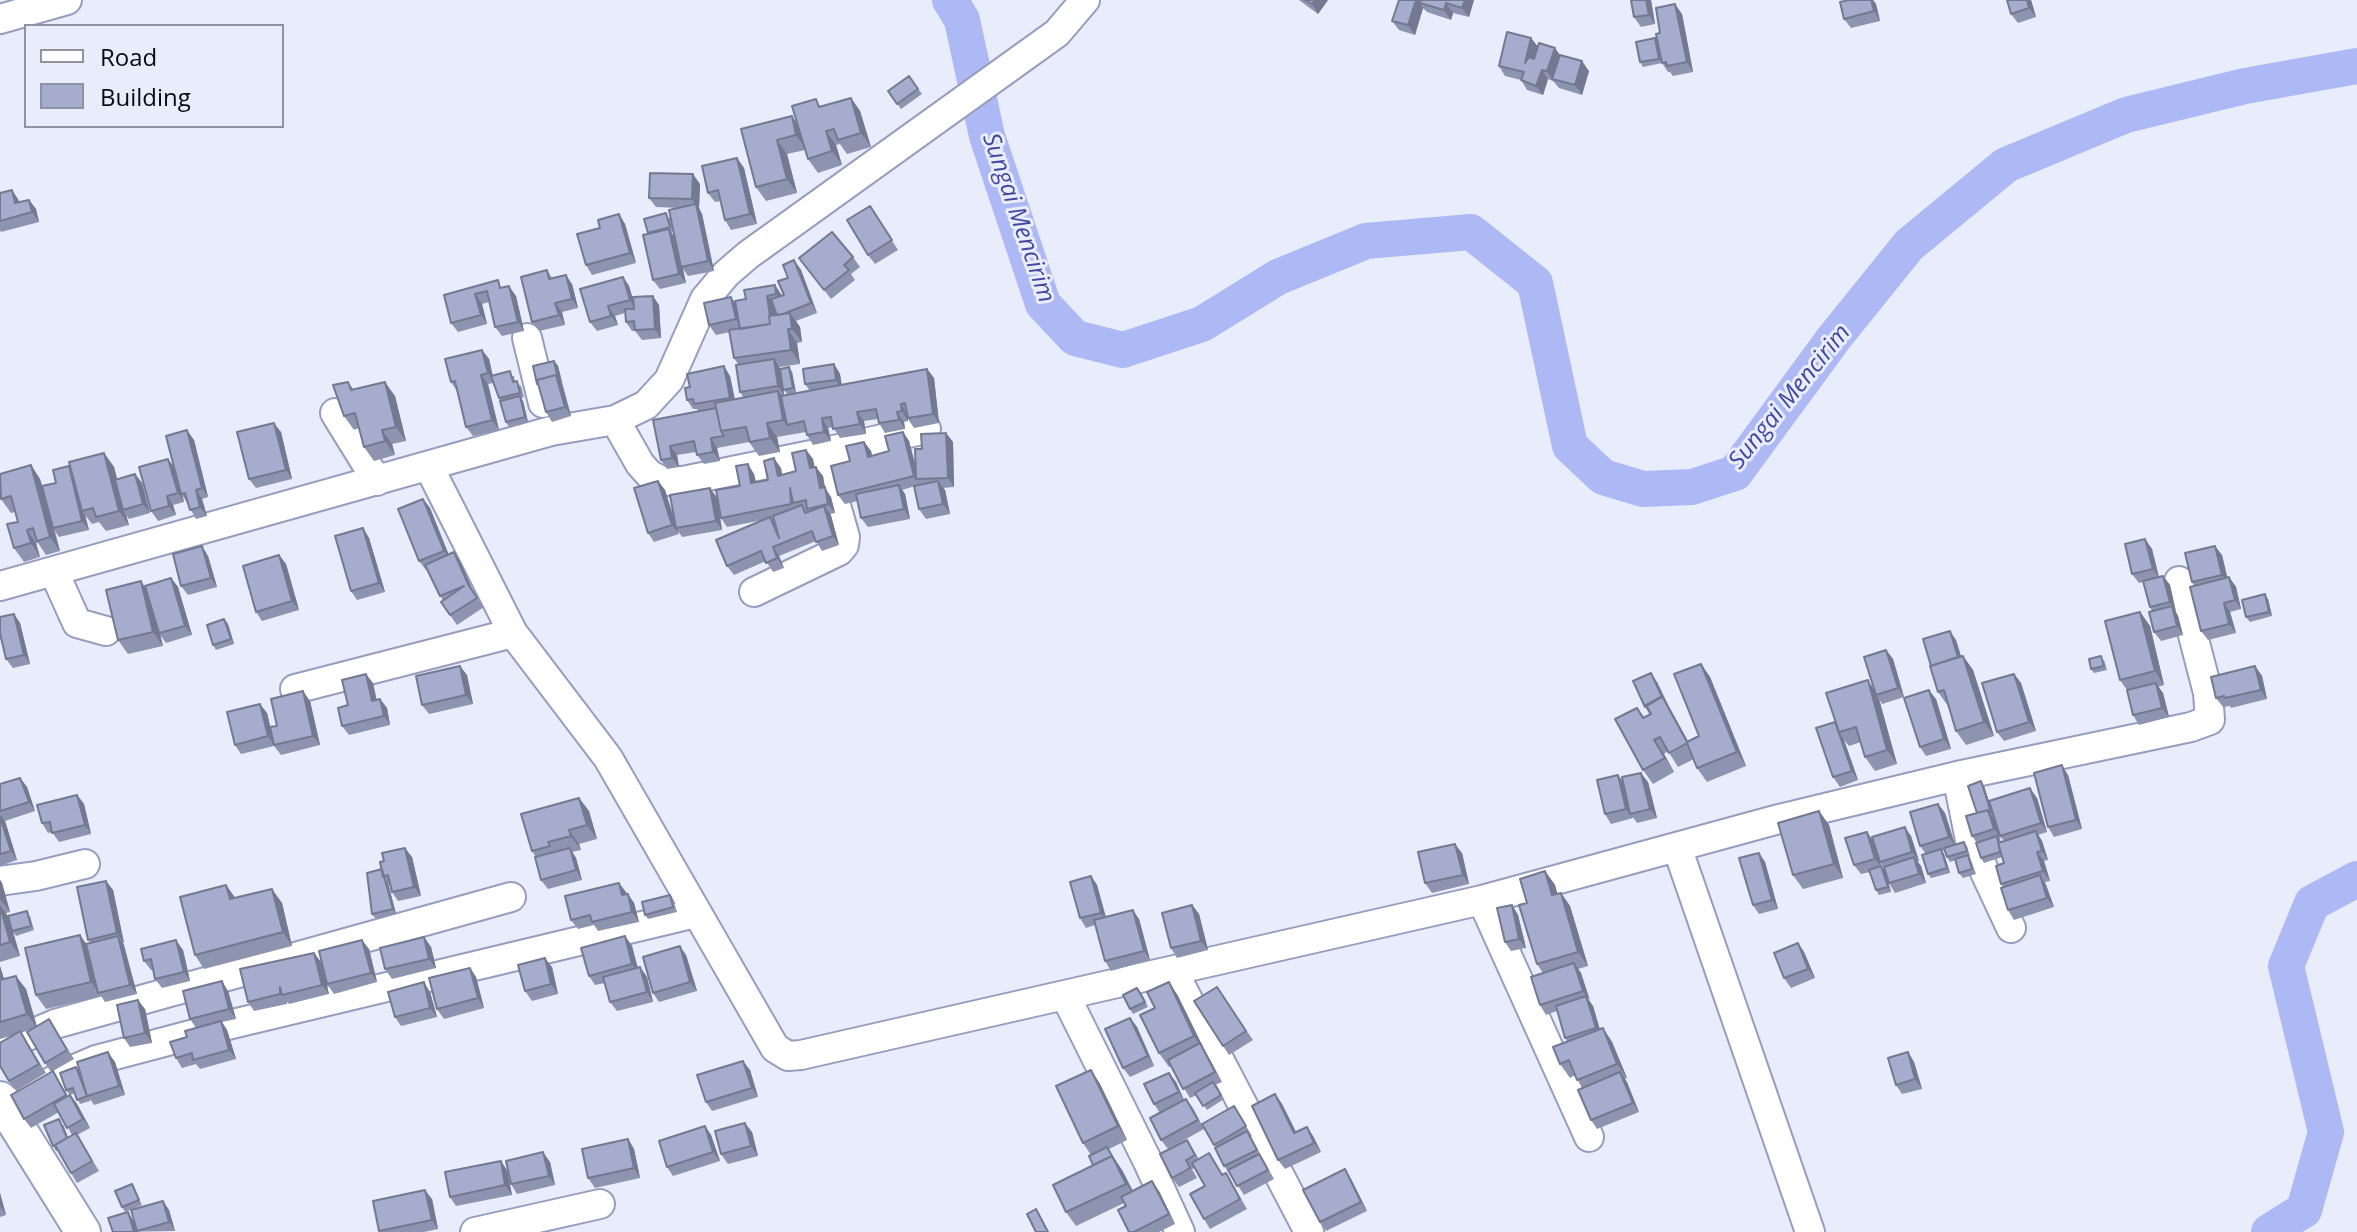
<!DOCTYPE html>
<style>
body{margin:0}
#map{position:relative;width:2357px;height:1232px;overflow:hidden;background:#e9ecfa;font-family:"Open Sans",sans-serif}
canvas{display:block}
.legend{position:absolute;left:24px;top:24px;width:260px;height:104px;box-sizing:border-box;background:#e9ecfa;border:2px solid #8f929f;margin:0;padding:10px 14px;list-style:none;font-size:24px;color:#090b16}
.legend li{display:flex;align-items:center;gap:16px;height:40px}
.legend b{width:40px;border:2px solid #8f929f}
</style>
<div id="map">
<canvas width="2357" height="1232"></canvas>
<ul class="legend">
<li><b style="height:10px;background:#fff"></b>Road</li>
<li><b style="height:22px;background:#a5accd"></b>Building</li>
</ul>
</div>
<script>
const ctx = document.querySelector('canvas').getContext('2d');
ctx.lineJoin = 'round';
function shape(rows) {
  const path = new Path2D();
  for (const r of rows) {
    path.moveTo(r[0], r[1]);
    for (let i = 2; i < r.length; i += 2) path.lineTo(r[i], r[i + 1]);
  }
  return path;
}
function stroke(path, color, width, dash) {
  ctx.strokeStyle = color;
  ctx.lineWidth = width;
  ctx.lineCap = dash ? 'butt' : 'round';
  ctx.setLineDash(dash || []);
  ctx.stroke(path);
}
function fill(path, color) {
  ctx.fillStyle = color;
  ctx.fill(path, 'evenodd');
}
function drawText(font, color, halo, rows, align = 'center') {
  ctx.font = font + ' "Open Sans",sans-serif';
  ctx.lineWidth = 6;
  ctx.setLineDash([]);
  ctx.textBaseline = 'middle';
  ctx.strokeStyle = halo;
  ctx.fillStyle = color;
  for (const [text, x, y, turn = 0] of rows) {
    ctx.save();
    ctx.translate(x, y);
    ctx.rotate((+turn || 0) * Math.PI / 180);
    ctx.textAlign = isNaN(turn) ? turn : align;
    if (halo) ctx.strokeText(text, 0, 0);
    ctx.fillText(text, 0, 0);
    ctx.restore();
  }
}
stroke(shape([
 [950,0,962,20,987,136,1043,304,1075,338,1123,350,1202,324,1278,277,1366,241,1471,232,1535,283,1570,446,1603,477,1643,489,1692,487,1735,473,1834,338,1909,245,2006,165,2126,115,2245,86,2357,66],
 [2269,1232,2304,1210,2326,1132,2286,966,2312,903,2357,879]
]), '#adb9f5', 36);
const minor = shape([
 [0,19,67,0],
 [527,338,543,403],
 [335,413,377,481],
 [615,420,640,464,649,474,662,481,683,481,821,453,926,429],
 [429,467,513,633,608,758,775,1048,788,1056,801,1055,1482,900,1779,819,1957,776,2191,727,2210,720,2208,693,2179,581],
 [54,572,77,623,106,631],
 [0,586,551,431,615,420,646,405,669,380,705,299,726,274,748,255,1057,33,1085,0],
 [754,592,839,551,844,545,845,537,821,453],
 [295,689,513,633],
 [1957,776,1970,840,2011,928],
 [1677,847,1810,1232],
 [0,881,36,876,85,864],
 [1482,900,1589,1137],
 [1173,971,1309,1232],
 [1065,995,1148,1162,1180,1232],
 [0,1048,55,1024,511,897],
 [25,1097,68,1072,96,1060,228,1025,696,913],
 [475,1232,600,1204]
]);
const major = shape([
 [0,1099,83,1232]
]);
stroke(minor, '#979dbe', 32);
stroke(major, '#979dbe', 38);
stroke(minor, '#fff', 28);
stroke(major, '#fff', 34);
fill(shape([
 [1299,0,1328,0,1318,14],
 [1399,0,1474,0,1469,17,1453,13,1451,20,1427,12,1423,8,1415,35,1399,30,1392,21],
 [1651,0,1655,24,1641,27,1634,17],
 [1849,0,1873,0,1876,4,1880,21,1851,28,1844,19],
 [2031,0,2036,17,2018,23,2011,14],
 [1682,14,1693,72,1673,76,1670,72,1668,72,1662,63,1643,67,1640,62,1658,42,1660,33],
 [1531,38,1538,47,1555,48,1560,55,1589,71,1582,95,1559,88,1553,81,1548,79,1543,95,1527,90,1521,80,1505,76,1499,66],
 [909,76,922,94,901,109,888,91],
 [851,98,860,111,871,147,847,154,840,144,836,145,842,165,818,173,808,159,805,150,787,154,797,193,766,201,756,187,741,129,792,116,798,125,821,106],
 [737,158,744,168,757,224,731,230,725,220,721,201,715,202,708,193],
 [700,184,699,208,702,214,714,271,688,276,683,269,686,283,660,289,653,280,648,233,670,217,673,231,671,232,675,237,679,208,656,207,649,198],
 [0,193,18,199,19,202,29,200,36,209,39,222,1,232,0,230],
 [870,206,898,250,875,264,868,255],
 [619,214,625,224,636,263,592,275,586,265],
 [853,257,860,267,851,274,855,280,831,299,799,258],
 [794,260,801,270,817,313,796,321,800,327,802,342,797,343,800,364,779,367,780,369,792,372,796,393,787,394,784,390,784,395,810,391,805,384,834,364,840,374,842,385,927,369,934,378,939,423,914,428,908,419,908,421,904,422,905,429,885,433,879,423,878,419,864,421,866,434,840,438,833,427,828,428,831,441,813,445,807,435,806,432,777,437,780,452,759,456,749,442,717,448,720,461,704,464,697,455,696,452,677,455,679,467,667,469,661,460,653,420,698,411,697,409,693,409,687,400,730,376,735,399,744,398,740,392,738,364,734,358,730,332,716,335,709,325,731,297,735,303,775,285,781,296,784,295],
 [547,270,552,278,572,284,578,308,562,312,565,325,539,331,532,322],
 [623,277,629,286,633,299,659,305,661,338,642,340,635,331,632,331,626,322,625,313,615,316,618,325,597,331,590,322],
 [503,288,516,296,524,331,502,336,495,327,489,302,482,304,487,324,458,332,451,323,444,295],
 [482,350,489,359,493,376,514,376,515,382,521,386,524,397,521,398,523,401,528,422,509,427,506,422,500,401,493,383,488,384,499,430,473,436,466,427,457,391,451,382],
 [554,361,558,366,571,416,552,422,546,412],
 [348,382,354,390,395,396,406,441,392,444,395,455,374,461,364,447,359,428,354,430,344,416],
 [281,432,292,479,256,488,249,479],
 [903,432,909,441,916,468,922,449,946,433,953,442,954,487,943,488,945,490,950,514,926,519,919,509,915,486,902,490,905,494,910,519,868,527,861,518,858,501,845,504,838,495,850,461,864,442,871,451,872,456,889,451],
 [194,440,208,497,202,499,207,516,196,519,183,496,184,502,173,505,176,515,158,521,151,511,174,466],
 [806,450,813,459,814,467,823,476,825,488,831,497,835,513,830,514,839,545,822,551,816,541,779,556,784,568,773,572,766,561,734,575,727,566,763,520,727,527,721,518,740,486,754,474,756,482,768,480,781,468,782,475,796,471],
 [104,453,114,467,117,479,135,474,142,483,150,513,129,519,126,515,129,525,106,531,99,522,92,524,85,515,89,530,59,537,55,531,60,551,46,555,38,543,36,543,40,557,24,562,14,548,18,522,15,512,11,513,1,499,31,465,40,479,42,486,56,483,69,466,72,470],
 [658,481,665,490,675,523,710,488,717,498,722,530,682,537,677,529,679,534,654,542,648,533],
 [423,499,430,508,448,554,460,561,474,593,484,607,457,625,441,602,443,601,428,570,426,570,419,561],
 [363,528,369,538,385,592,357,600,351,591],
 [2145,539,2152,549,2159,577,2163,576,2170,585,2176,612,2178,616,2183,635,2161,641,2154,632,2152,611,2150,607,2144,582,2139,583,2132,574],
 [279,555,286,564,299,610,262,621,256,612],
 [2222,555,2227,578,2229,577,2236,587,2241,609,2230,612,2236,633,2208,640,2201,631,2194,586,2192,582],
 [208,556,217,587,188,595,181,586],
 [171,578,178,587,192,635,166,643,160,635,163,646,128,654,118,640,146,588],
 [2268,599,2272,616,2250,622,2246,617],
 [2140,612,2150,626,2164,685,2158,687,2163,693,2169,717,2139,725,2133,715,2127,690,2120,680],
 [14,614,20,623,30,664,13,668,6,659,0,637,0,617],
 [224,619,228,624,234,644,216,650,213,645],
 [1956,640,1961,656,1963,656,1973,670,1994,736,1966,745,1956,731,1948,706,1938,692],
 [1886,650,1893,659,1904,697,1882,704,1879,699,1897,764,1875,771,1865,757,1861,742,1849,746,1844,740,1858,780,1840,787,1833,777,1836,725,1874,689],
 [2104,660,2107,670,2094,673,2091,669],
 [1701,664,1710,677,1746,766,1707,782,1697,768,1694,759,1678,767,1668,751,1664,754,1674,772,1653,784,1643,770,1637,708,1645,718,1650,715,1645,707,1657,682,1668,705,1688,741,1699,736],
 [2255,666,2262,676,2267,699,2231,708,2230,706,2223,707,2216,698],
 [2014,674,2021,683,2036,731,2004,741,1997,732],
 [467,675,473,704,429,714,422,705],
 [373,683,376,700,380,699,387,708,390,725,349,735,342,726,348,705],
 [1936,699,1951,749,1926,756,1920,747],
 [310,701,320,745,281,755,274,746,241,754,235,745,267,713,270,727,277,726],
 [1618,775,1623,782,1648,782,1657,818,1637,823,1633,817,1633,818,1611,824,1605,814],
 [2068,775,2082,829,2054,837,2048,827],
 [20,778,27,787,35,811,5,821,17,860,0,866,0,784],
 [1984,786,2001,842,2004,841,2000,836,2037,798,2047,832,2038,835,2042,841,2048,860,2044,861,2050,881,2045,882,2054,907,2014,920,2008,910,2003,887,2001,884,2004,863,2002,857,1984,863,1981,858,1977,843,1972,836,1977,813],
 [77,795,84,804,91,834,59,842,52,832,48,833,42,823],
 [579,798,589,811,597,839,579,844,581,850,572,852,576,858,582,880,548,889,541,880,536,857,532,851],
 [1938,804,1945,813,1955,844,1967,846,1970,856,1969,856,1971,860,1976,874,1963,878,1959,873,1956,860,1950,862,1947,857,1945,850,1942,851,1944,854,1950,873,1931,878,1928,874,1926,854,1920,846],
 [1819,811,1829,825,1843,878,1803,889,1793,875],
 [1867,832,1873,841,1881,867,1885,871,1891,892,1879,895,1876,890,1870,872,1861,874,1854,865],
 [1911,836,1919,861,1918,862,1921,866,1926,883,1895,893,1889,883,1884,869,1880,862],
 [1462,853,1469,884,1432,893,1425,883],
 [1759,853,1765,862,1778,909,1759,914,1753,905],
 [412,857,421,896,398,901,392,892,390,886,388,883,396,914,376,919,372,914,382,869],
 [1545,871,1555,885,1557,894,1561,893,1570,906,1588,966,1578,969,1581,973,1589,1001,1593,1006,1600,1029,1603,1028,1612,1042,1627,1078,1625,1079,1639,1112,1597,1129,1591,1120,1582,1088,1575,1075,1570,1078,1560,1064,1568,1042,1565,1038,1557,1011,1546,1015,1540,1005,1543,973,1537,964,1527,903],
 [1091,876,1097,885,1106,917,1139,919,1150,960,1111,971,1105,961,1095,925,1086,928,1080,918],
 [0,880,2,883,10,912,6,913,8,917,30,916,34,930,16,936,13,932,20,956,0,962],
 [106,881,113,890,124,943,123,943,137,994,105,1002,101,996,46,1009,36,995,86,944,91,943,88,940],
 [226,885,235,898,282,903,292,946,204,969,195,955],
 [626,892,634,903,639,922,598,931,594,925,578,929,571,920],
 [670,895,673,899,677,912,648,919,645,915],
 [1192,905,1199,914,1208,950,1177,958,1171,948],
 [1512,905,1518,915,1526,948,1511,951,1505,942],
 [625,936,632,946,638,968,640,967,647,977,653,1002,617,1011,610,1002,605,983,595,985,589,976],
 [424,937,431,947,436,968,392,979,385,969],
 [1798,943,1804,952,1815,978,1791,988,1784,978],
 [369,949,377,982,334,994,327,984],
 [183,950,190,981,162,988,155,979,153,970,151,970,144,961],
 [314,953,321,962,329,994,289,1004,287,1002,287,1004,254,1011,248,1002],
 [686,955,697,991,659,1002,653,993],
 [0,966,4,979,26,989,37,1026,49,1019,74,1059,53,1071,68,1096,70,1095,77,1104,90,1128,77,1135,99,1171,77,1183,58,1151,56,1151,53,1146,63,1124,68,1137,72,1135,59,1112,31,1128,24,1119,51,1072,45,1063,32,1029,21,1033,46,1073,16,1091,9,1081,14,1035,0,1039],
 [552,967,558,994,532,1001,525,991],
 [470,968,476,977,484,1008,444,1019,437,1009],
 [1169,982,1178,996,1203,1047,1222,1082,1215,1085,1224,1099,1207,1110,1197,1095,1190,1098,1171,1066,1169,1067,1159,1053,1155,1008],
 [1217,987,1253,1040,1229,1055,1223,1046],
 [228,991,236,1019,222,1022,227,1030,236,1059,200,1069,196,1064,182,1068,176,1058,187,1037,196,1028,190,1019],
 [430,992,437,1017,401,1026,395,1017],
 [1141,992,1148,1007,1133,1014,1130,1009],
 [145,1009,152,1043,130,1047,124,1038],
 [1130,1018,1137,1027,1154,1066,1130,1077,1123,1068],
 [1908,1052,1914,1062,1922,1089,1902,1094,1896,1085],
 [115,1062,125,1095,94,1105,90,1099,90,1101,80,1104,75,1093,70,1095,66,1090,76,1067,80,1072],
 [750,1070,758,1097,712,1111,706,1102],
 [1091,1070,1100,1084,1127,1140,1109,1149,1114,1159,1122,1170,1133,1191,1159,1191,1175,1224,1159,1232,1129,1232,1124,1203,1076,1226,1066,1212,1093,1165,1091,1155,1083,1143],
 [1169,1073,1176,1082,1184,1100,1186,1099,1193,1108,1204,1129,1168,1149,1161,1140,1160,1113,1154,1104],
 [1275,1094,1282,1104,1296,1132,1307,1127,1313,1136,1321,1152,1285,1169,1278,1160],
 [1234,1106,1252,1136,1251,1137,1274,1179,1244,1195,1231,1175,1224,1166,1216,1148,1202,1124],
 [705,1126,711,1135,720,1161,673,1176,667,1167],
 [752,1132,758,1156,728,1164,721,1154],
 [628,1139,634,1149,640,1178,595,1188,588,1178],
 [1187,1140,1199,1159,1209,1153,1223,1175,1226,1173,1232,1183,1247,1209,1210,1229,1204,1219,1205,1186,1195,1168,1192,1169,1197,1178,1179,1187,1172,1178],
 [550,1162,555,1185,517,1194,511,1184],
 [507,1170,512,1195,456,1206,450,1197],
 [1351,1179,1367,1211,1326,1231,1320,1222],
 [132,1184,142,1205,125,1212,122,1207],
 [0,1193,6,1215,0,1217],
 [432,1199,438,1229,424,1232,380,1232,379,1231],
 [163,1201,169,1210,175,1231,113,1232,128,1212,134,1222]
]), '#8e94b0');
fill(shape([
 [1315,0,1328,0,1318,14,1312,4],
 [1416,0,1423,0,1420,3,1423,8,1415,35,1408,25],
 [1465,0,1474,0,1469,17,1462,8],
 [1646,0,1651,0,1655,24,1649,15],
 [1871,0,1873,0,1876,4,1880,21,1874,11],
 [2027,0,2031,0,2036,17,2029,8],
 [1446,3,1453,13,1451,20,1444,10],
 [1675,4,1682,14,1693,72,1687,62],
 [1531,38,1538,47,1532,72,1525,63],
 [1555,48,1561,57,1552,79,1553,81,1547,71],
 [1582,61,1589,71,1582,95,1575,85],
 [1542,70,1548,79,1543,95,1536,86],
 [851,98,860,111,871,147,861,133],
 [792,116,801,130,806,149,796,135],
 [826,131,836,145,842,165,832,151],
 [777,140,787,154,797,193,787,179],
 [737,158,744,168,757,224,750,214],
 [693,174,700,184,699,208,702,214,714,271,708,261,696,205,692,199],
 [12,190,18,199,22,213,15,203],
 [29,200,36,209,39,222,32,212],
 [619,214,625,224,636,263,630,253],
 [669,229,676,239,686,283,679,274],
 [794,260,801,270,817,313,811,303],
 [566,275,572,284,578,308,572,299],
 [623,277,629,286,636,310,630,300],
 [775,285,781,294,783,303,776,294],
 [509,286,516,296,524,331,518,322],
 [475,294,482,304,487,324,481,315],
 [653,296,659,305,661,338,655,329],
 [767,296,774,305,779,336,772,326],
 [731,297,737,307,742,329,736,319],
 [555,303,562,312,565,325,559,315],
 [608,306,615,316,618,325,611,316],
 [790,313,800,327,802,342,792,329],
 [788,329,797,343,800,364,791,350],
 [482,350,489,359,494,382,488,373],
 [774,359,780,368,784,395,778,386],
 [554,361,558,366,562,383,558,379],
 [834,364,840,374,842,389,836,380],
 [724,366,730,376,736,407,730,398],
 [789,367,792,372,796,393,793,388],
 [927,369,934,378,939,423,933,414],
 [481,375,488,384,499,430,492,420],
 [556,375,562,385,571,416,565,407],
 [385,382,395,396,406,441,396,427],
 [778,391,788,405,787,425,783,420],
 [520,396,523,401,528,422,525,417],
 [901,404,907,414,908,421,902,411],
 [857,412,864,421,866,434,860,424],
 [897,412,904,422,905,429,899,420],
 [822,418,828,428,831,441,824,432],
 [274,423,281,432,292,479,286,470],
 [767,423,777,437,780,452,770,438],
 [187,430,194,440,208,497,202,488],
 [382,430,392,444,395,455,385,441],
 [903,432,909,441,919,479,916,479,920,485,914,476],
 [946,433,953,442,954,487,948,478],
 [711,438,717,448,720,461,713,452],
 [864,442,871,451,875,466,868,457],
 [670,446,677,455,679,467,672,458],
 [806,450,813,459,817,478,810,468],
 [104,453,114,467,125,509,123,510,126,515,129,525,119,511],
 [774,458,781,468,784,486,778,476],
 [168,459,175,468,181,494,184,502,178,493],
 [748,464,754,474,758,492,751,483],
 [31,465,40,479,54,528,53,528,60,551,50,537],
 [69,466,75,475,82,511,85,515,89,530,82,521],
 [816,467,823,476,825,488,831,497,835,513,828,504,820,488],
 [135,474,142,483,150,513,143,504],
 [658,481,665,490,679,534,672,525],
 [938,481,945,490,950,514,943,504],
 [899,485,905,494,910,519,904,509],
 [710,488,717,498,722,530,716,521],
 [196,490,202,499,207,516,200,507],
 [167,496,173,505,176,515,169,506],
 [423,499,430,508,451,560,444,551],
 [824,506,831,515,839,545,833,536],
 [363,528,369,538,385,592,379,583],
 [27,530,36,543,40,557,31,543],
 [2145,539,2152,549,2159,578,2153,569],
 [202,546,208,556,217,587,211,578],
 [2215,546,2222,555,2229,584,2222,575],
 [773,547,779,556,784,568,777,558],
 [454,552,460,561,474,593,468,584],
 [279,555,286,564,299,610,292,601],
 [2163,576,2170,585,2176,612,2170,602],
 [2229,577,2236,587,2241,609,2235,600],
 [171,578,178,587,192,635,185,626],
 [141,581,150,595,163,646,153,632],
 [2265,594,2268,599,2272,616,2269,612],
 [2224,603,2230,612,2236,633,2229,624],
 [2172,606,2178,616,2183,635,2177,626],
 [2140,612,2150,626,2164,685,2155,671],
 [14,614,20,623,30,664,24,655],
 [224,619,228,624,234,644,231,639],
 [1950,631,1956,640,1965,670,1958,660],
 [1886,650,1893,659,1904,697,1898,688],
 [1963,656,1973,670,1994,736,1984,722],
 [1701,664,1710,677,1746,766,1737,752],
 [460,666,467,675,473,704,466,695],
 [2255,666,2262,676,2267,699,2261,690],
 [1651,673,1657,682,1668,705,1696,756,1687,742,1663,699],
 [366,674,373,683,379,710,372,701],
 [2014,674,2021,683,2036,731,2029,722],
 [1868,680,1877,694,1876,695,1879,699,1897,764,1887,750],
 [2156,683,2163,693,2169,717,2162,708],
 [1929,690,1936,699,1951,749,1944,739],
 [303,691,310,701,320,745,313,736],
 [380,699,387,708,390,725,384,716],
 [260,704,267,713,275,746,268,736],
 [1839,732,1844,740,1858,780,1852,771],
 [1654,740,1664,754,1674,772,1665,758],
 [2062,765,2068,775,2082,829,2076,820],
 [1641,773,1648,782,1657,818,1650,809],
 [1618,775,1625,785,1630,814,1633,818,1626,809],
 [20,778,27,787,35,811,29,802],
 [1981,781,1984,786,1994,816,1991,812],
 [2030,788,2037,798,2047,832,2041,823],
 [77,795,84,804,91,834,85,825],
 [579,798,589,811,597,839,587,825],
 [1938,804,1945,813,1955,846,1949,837],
 [1988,810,1994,819,2001,839,1994,829],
 [1819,811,1829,825,1843,878,1834,864],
 [0,814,5,821,17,860,11,851],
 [1905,827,1911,836,1919,861,1912,852],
 [569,830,579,844,581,850,571,836],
 [2036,831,2042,841,2048,860,2042,851],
 [1867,832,1873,841,1882,868,1875,859],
 [1455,844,1462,853,1469,884,1463,875],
 [405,848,412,857,421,896,414,887],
 [570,848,576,858,582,880,576,870],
 [1941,849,1944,854,1950,873,1947,868],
 [2037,852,2044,861,2050,881,2043,871],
 [1759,853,1765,862,1778,909,1772,900],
 [1914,857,1921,866,1926,883,1919,874],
 [1881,866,1885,871,1891,892,1888,887],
 [1545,871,1555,885,1562,909,1552,895],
 [2040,875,2046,885,2054,907,2047,898],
 [1091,876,1097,885,1107,922,1101,913],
 [384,878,388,883,396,914,393,909],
 [0,880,2,883,10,912,0,899],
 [106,881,113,890,124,943,117,933],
 [619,883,626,892,629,905,622,895],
 [226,885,236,899,230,899],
 [272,889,282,903,292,946,283,932],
 [1561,893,1570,906,1588,966,1578,952],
 [628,894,634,903,639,922,632,912],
 [0,905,9,918,20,956,10,942],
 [1192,905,1199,914,1208,950,1201,941],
 [1512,905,1518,915,1526,948,1519,939],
 [1133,910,1139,919,1150,960,1144,951],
 [80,935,90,949,99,993,91,982],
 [118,936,124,945,137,994,130,985],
 [625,936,632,946,639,974,632,964],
 [424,937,431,947,436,968,429,959],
 [176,940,183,950,190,981,184,972],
 [362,940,369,949,377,982,371,973],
 [1798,943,1804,952,1815,978,1808,969],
 [680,946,686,955,697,991,690,982],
 [314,953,321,962,329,994,322,985],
 [545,958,552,967,558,994,551,984],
 [1574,963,1581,973,1590,1000,1583,991],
 [0,966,6,986,0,978],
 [640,967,647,977,653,1002,647,992],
 [470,968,476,977,484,1008,478,998],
 [16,976,26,989,37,1028,27,1014],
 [222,981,228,991,236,1019,229,1009],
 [424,982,430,992,437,1017,430,1008],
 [1169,982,1178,996,1203,1047,1222,1082,1194,1036],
 [1586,996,1593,1006,1602,1038,1596,1028],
 [138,1000,145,1009,152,1043,145,1033],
 [1130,1018,1137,1027,1154,1066,1148,1056],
 [221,1021,227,1030,236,1059,229,1050],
 [1603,1028,1612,1042,1627,1078,1617,1064],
 [108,1052,115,1062,125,1095,119,1086],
 [1908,1052,1914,1062,1922,1089,1915,1079],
 [743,1061,750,1070,758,1097,752,1088],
 [1091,1070,1100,1084,1127,1140,1118,1126],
 [1620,1072,1627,1082,1639,1112,1633,1103],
 [1169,1073,1176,1082,1185,1102,1179,1092],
 [1275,1094,1282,1104,1301,1142,1294,1133],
 [70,1095,77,1104,90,1128,83,1119],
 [745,1123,752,1132,758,1156,751,1146],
 [705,1126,711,1135,720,1161,713,1152],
 [1307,1127,1313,1136,1321,1152,1314,1143],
 [628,1139,634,1149,640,1178,634,1168],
 [1107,1147,1122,1170,1136,1197,1126,1184],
 [543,1152,550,1162,555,1185,549,1176],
 [501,1161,507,1170,512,1195,505,1185],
 [1345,1169,1351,1179,1367,1211,1361,1202],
 [1152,1181,1159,1191,1175,1224,1169,1214],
 [425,1190,432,1199,438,1229,432,1220],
 [0,1193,6,1215,0,1206],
 [163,1201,169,1210,175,1231,169,1222],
 [128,1212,134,1222,138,1232,134,1232]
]), '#747890');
const building = shape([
 [1305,0,1315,0,1312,4,1305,0],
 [1399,0,1416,0,1408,25,1392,21,1399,0],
 [1421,0,1465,0,1462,8,1446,3,1444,10,1420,3,1421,0],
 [1631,0,1646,0,1649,15,1634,17,1631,0],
 [1849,0,1871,0,1874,11,1844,19,1840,2,1849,0],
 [2007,0,2027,0,2029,8,2011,14,2007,0],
 [1675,4,1687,62,1667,66,1666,62,1662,63,1656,34,1660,33,1656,8,1675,4],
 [1507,32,1531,38,1525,63,1529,57,1534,59,1539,43,1555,48,1547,71,1542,70,1536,86,1521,80,1524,72,1499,66,1507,32],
 [1655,38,1659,59,1640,62,1636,42,1655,38],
 [1560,55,1582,61,1575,85,1552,79,1560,55],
 [909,76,918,89,897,104,888,91,909,76],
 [851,98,861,133,838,140,834,129,826,131,832,151,808,159,792,106,816,99,819,107,851,98],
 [792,116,796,135,777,140,787,179,756,187,741,129,792,116],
 [737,158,750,214,725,220,718,190,708,193,702,166,737,158],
 [650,173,693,174,692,199,649,198,650,173],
 [12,190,15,203,29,200,32,212,0,221,0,193,12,190],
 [696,204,708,261,681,267,669,210,696,204],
 [870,206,892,240,868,255,847,220,870,206],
 [666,213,670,227,648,233,644,219,666,213],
 [619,214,630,253,586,265,577,234,600,228,598,220,619,214],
 [669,229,679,274,653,280,643,235,669,229],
 [832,232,853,257,844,265,849,270,824,290,799,258,832,232],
 [794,260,811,303,783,314,777,315,771,299,784,295,778,281,788,278,783,265,794,260],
 [547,270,549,279,566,275,572,299,555,303,559,315,532,322,521,277,547,270],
 [623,277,630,300,608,306,611,316,590,322,580,289,623,277],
 [498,280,500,288,509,286,518,322,495,327,487,291,475,294,481,315,451,323,444,295,498,280],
 [775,285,776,294,767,296,770,316,769,316,770,324,740,329,735,301,746,299,744,290,775,285],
 [653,296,655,329,635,330,634,321,626,322,625,309,634,309,633,297,653,296],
 [731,297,736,319,709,325,704,303,731,297],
 [790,313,792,329,788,329,791,350,734,358,729,330,770,324,769,316,790,313],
 [482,350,488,373,481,375,492,420,466,427,455,381,451,382,445,359,482,350],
 [774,359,778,386,740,392,736,365,774,359],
 [554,361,558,379,556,375,537,380,537,384,533,366,554,361],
 [834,364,836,380,805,384,803,369,834,364],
 [724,366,730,398,694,404,693,399,687,400,685,388,690,387,687,374,724,366],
 [789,367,793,388,783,390,780,369,789,367],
 [927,369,933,414,908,418,905,403,901,404,902,411,897,412,899,420,879,423,876,409,857,412,860,424,833,429,831,417,822,418,824,432,807,435,804,421,787,425,781,396,927,369],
 [510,371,513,382,517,381,520,393,499,398,491,376,510,371],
 [556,375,565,407,546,412,537,380,556,375],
 [348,382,351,390,385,382,396,427,382,430,385,441,364,447,355,413,344,416,333,385,348,382],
 [778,391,783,420,767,423,770,438,750,442,746,427,721,431,715,403,778,391],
 [520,396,525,417,506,422,500,401,520,396],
 [716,408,721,431,724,436,711,438,713,452,697,455,694,441,670,446,672,458,661,460,653,420,716,408],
 [274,423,286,470,249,479,237,432,274,423],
 [187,430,202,488,196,490,200,507,190,510,185,493,181,494,166,436,187,430],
 [903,432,914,476,838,495,831,466,850,461,846,446,864,442,868,457,889,451,885,436,903,432],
 [946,433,948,478,916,479,915,449,922,449,921,434,946,433],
 [806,450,810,468,816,467,820,488,825,487,828,504,807,509,806,500,793,503,790,488,791,504,721,518,716,490,740,486,736,466,748,464,751,483,768,480,764,461,774,458,778,476,796,471,792,453,806,450],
 [104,453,119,511,96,517,93,508,82,511,69,462,104,453],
 [168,459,178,493,167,496,169,506,151,511,139,467,168,459],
 [31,465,50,537,37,541,33,528,27,530,31,543,14,548,7,524,18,522,11,496,1,499,0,474,31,465],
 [69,466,82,521,53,528,42,486,56,483,53,470,69,466],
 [135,474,143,504,123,510,115,480,135,474],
 [658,481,672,525,648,533,634,488,658,481],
 [938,481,943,504,919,509,914,486,938,481],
 [899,485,904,509,861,518,856,494,899,485],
 [710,488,716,521,676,528,670,495,710,488],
 [423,499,444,551,419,561,398,509,423,499],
 [802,505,805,513,824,506,833,536,816,542,812,531,773,547,777,558,766,563,761,551,727,566,716,540,770,517,779,538,773,516,802,505],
 [363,528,379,583,351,591,335,536,363,528],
 [2145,539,2153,569,2132,574,2125,544,2145,539],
 [202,546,211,578,181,586,173,554,202,546],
 [2215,546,2222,575,2192,582,2185,553,2215,546],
 [454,552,468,584,477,598,450,615,441,602,464,586,440,596,425,565,454,552],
 [279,555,292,601,256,612,243,566,279,555],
 [2163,576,2170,602,2150,607,2143,581,2163,576],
 [2229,577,2235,600,2224,603,2229,624,2201,631,2190,587,2229,577],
 [171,578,185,626,159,633,145,586,171,578],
 [141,581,153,632,118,640,106,590,141,581],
 [2265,594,2269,612,2246,617,2242,600,2265,594],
 [2172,606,2177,626,2154,632,2149,612,2172,606],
 [2140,612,2155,671,2120,680,2105,621,2140,612],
 [14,614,24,655,6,659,0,633,0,617,14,614],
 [224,619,231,639,213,645,207,625,224,619],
 [1950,631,1958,657,1931,666,1923,639,1950,631],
 [1886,650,1898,688,1876,695,1864,657,1886,650],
 [1963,656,1984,722,1956,731,1944,690,1938,692,1930,666,1963,656],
 [2101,656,2104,666,2091,669,2089,659,2101,656],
 [1701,664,1737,752,1697,768,1687,743,1669,753,1660,737,1654,740,1665,758,1643,770,1615,719,1637,708,1643,718,1651,714,1646,705,1662,696,1687,742,1699,736,1674,674,1701,664],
 [460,666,466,695,422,705,416,676,460,666],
 [2255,666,2261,690,2225,698,2224,696,2216,698,2211,677,2255,666],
 [1651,673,1662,697,1645,707,1633,681,1651,673],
 [366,674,372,701,380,699,384,716,342,726,338,708,348,705,342,680,366,674],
 [2014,674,2029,722,1997,732,1982,683,2014,674],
 [1868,680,1887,750,1865,757,1856,727,1839,732,1826,693,1868,680],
 [2156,683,2162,708,2133,715,2127,690,2156,683],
 [1929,690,1944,739,1920,747,1904,698,1929,690],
 [303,691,313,736,274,745,270,727,277,726,271,699,303,691],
 [260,704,268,736,235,745,227,712,260,704],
 [1835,722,1852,771,1833,777,1816,728,1835,722],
 [2062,765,2076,820,2048,827,2034,773,2062,765],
 [1641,773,1650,809,1630,814,1622,777,1641,773],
 [1618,775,1626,809,1605,814,1597,780,1618,775],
 [20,778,29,802,0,811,0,784,20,778],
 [1981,781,1991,812,1988,812,1988,810,1977,813,1968,786,1981,781],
 [2030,788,2041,823,2000,836,1989,801,2030,788],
 [77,795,85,825,52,833,50,822,42,823,37,805,77,795],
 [579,798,587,825,569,830,571,836,548,842,550,846,532,851,521,814,579,798],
 [1938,804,1949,837,1920,846,1910,812,1938,804],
 [1988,810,1994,829,1972,836,1966,816,1988,810],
 [1819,811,1834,864,1793,875,1778,823,1819,811],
 [0,817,11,851,0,854,0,817],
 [1905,827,1912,852,1880,862,1872,837,1905,827],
 [2036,831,2042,851,2037,852,2043,871,2001,884,1996,866,2004,863,1998,843,2036,831],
 [1867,832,1875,859,1854,865,1845,838,1867,832],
 [1997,836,2000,852,1981,858,1976,843,1997,836],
 [1964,842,1967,851,1947,857,1944,848,1964,842],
 [1455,844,1463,875,1425,883,1418,852,1455,844],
 [405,848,414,887,392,892,388,875,383,877,380,862,384,861,382,853,405,848],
 [570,848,576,870,541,880,535,857,570,848],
 [1941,849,1947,868,1928,874,1922,855,1941,849],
 [1759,853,1772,900,1753,905,1739,858,1759,853],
 [1968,855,1972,869,1959,873,1955,859,1968,855],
 [1914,857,1919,874,1889,883,1884,867,1914,857],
 [1881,866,1888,887,1876,890,1869,870,1881,866],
 [382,869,393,909,372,914,367,873,382,869],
 [1545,871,1552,895,1561,893,1578,952,1537,964,1519,905,1527,903,1520,879,1545,871],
 [2040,875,2047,898,2008,910,2001,888,2040,875],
 [1091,876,1101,913,1080,918,1070,882,1091,876],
 [106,881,117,933,88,940,77,887,106,881],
 [619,883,622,895,628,894,632,912,592,922,590,915,571,920,565,896,619,883],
 [226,885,230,899,272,889,283,932,195,955,180,897,226,885],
 [670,895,673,907,645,915,642,902,670,895],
 [1192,905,1201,941,1171,948,1162,913,1192,905],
 [1512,905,1519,939,1505,942,1497,908,1512,905],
 [0,906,10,942,0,945,0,906],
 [1133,910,1144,951,1105,961,1094,920,1133,910],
 [27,911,31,926,12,931,8,916,27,911],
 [80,935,91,982,36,995,25,948,80,935],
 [118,936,130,985,98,993,86,944,118,936],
 [625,936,632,964,589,976,581,948,625,936],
 [424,937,429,959,385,969,380,948,424,937],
 [176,940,184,972,155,979,151,959,144,961,141,949,176,940],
 [362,940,371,973,327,984,319,951,362,940],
 [1798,943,1808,969,1784,978,1774,953,1798,943],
 [680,946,690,982,653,993,643,957,680,946],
 [314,953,322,985,282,995,280,987,280,994,248,1002,240,969,314,953],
 [545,958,551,984,525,991,518,965,545,958],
 [1574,963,1583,991,1540,1005,1531,977,1574,963],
 [640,967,647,992,610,1002,603,977,640,967],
 [470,968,478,998,437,1009,429,978,470,968],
 [16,976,27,1014,0,1022,0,980,16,976],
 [222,981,229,1009,190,1019,183,991,222,981],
 [424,982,430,1008,395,1017,388,992,424,982],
 [1169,982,1194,1036,1159,1053,1140,1015,1155,1008,1147,992,1169,982],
 [1217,987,1246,1031,1223,1046,1194,1001,1217,987],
 [1137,988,1145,1002,1130,1009,1123,995,1137,988],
 [1586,996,1596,1028,1565,1038,1556,1006,1586,996],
 [138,1000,145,1033,124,1038,117,1005,138,1000],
 [1130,1018,1148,1056,1123,1068,1105,1029,1130,1018],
 [49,1019,67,1050,45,1063,27,1032,49,1019],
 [221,1021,229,1050,193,1060,192,1053,176,1058,170,1042,187,1037,185,1031,221,1021],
 [1603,1028,1617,1064,1577,1080,1569,1060,1560,1064,1553,1047,1603,1028],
 [20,1031,39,1064,9,1081,0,1066,0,1043,20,1031],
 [1200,1043,1215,1072,1183,1089,1168,1060,1200,1043],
 [108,1052,119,1086,87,1096,77,1062,108,1052],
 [1908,1052,1915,1079,1896,1085,1888,1058,1908,1052],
 [743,1061,752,1088,706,1102,697,1075,743,1061],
 [76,1067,87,1096,77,1100,73,1088,66,1090,60,1073,76,1067],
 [1091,1070,1118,1126,1083,1143,1056,1086,1091,1070],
 [53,1071,66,1095,24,1119,11,1095,53,1071],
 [1620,1072,1633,1103,1591,1120,1578,1090,1620,1072],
 [1169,1073,1179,1092,1154,1104,1144,1084,1169,1073],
 [1213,1082,1221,1095,1203,1106,1195,1093,1213,1082],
 [1275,1094,1294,1133,1307,1127,1314,1143,1278,1160,1252,1106,1275,1094],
 [70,1095,83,1119,67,1128,54,1104,70,1095],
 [1186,1099,1198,1120,1161,1140,1150,1118,1186,1099],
 [1234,1106,1246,1126,1214,1145,1202,1124,1234,1106],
 [59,1119,67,1138,53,1146,44,1125,59,1119],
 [745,1123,751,1146,721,1154,715,1131,745,1123],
 [705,1126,713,1152,667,1167,659,1141,705,1126],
 [1247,1131,1257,1150,1224,1166,1215,1148,1247,1131],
 [76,1133,92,1161,71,1173,55,1145,76,1133],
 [628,1139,634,1168,588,1178,582,1149,628,1139],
 [1187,1140,1195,1155,1186,1160,1190,1168,1172,1178,1160,1154,1187,1140],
 [1107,1147,1112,1156,1093,1165,1089,1156,1107,1147],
 [543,1152,549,1176,511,1184,506,1161,543,1152],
 [1209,1153,1222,1175,1226,1173,1240,1199,1204,1219,1190,1194,1205,1186,1192,1163,1209,1153],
 [1259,1154,1268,1170,1237,1186,1228,1170,1259,1154],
 [1112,1156,1126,1184,1066,1212,1053,1185,1112,1156],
 [501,1161,505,1185,450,1197,445,1172,501,1161],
 [1345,1169,1361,1202,1320,1222,1303,1190,1345,1169],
 [1152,1181,1169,1214,1134,1232,1129,1232,1118,1210,1126,1206,1121,1197,1152,1181],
 [132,1184,139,1200,122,1207,115,1191,132,1184],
 [425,1190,432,1220,379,1231,373,1201,425,1190],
 [163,1201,169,1222,137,1231,131,1210,163,1201],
 [1036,1209,1048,1232,1036,1232,1027,1214,1036,1209],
 [128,1212,134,1232,113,1232,108,1218,128,1212]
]);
fill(building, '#a5accd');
stroke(building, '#747890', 2);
drawText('italic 24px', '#42489f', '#e9ecfa', [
 ["Sungai Mencirim",1018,218,71],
 ["Sungai Mencirim",1790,397,-51]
]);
</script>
